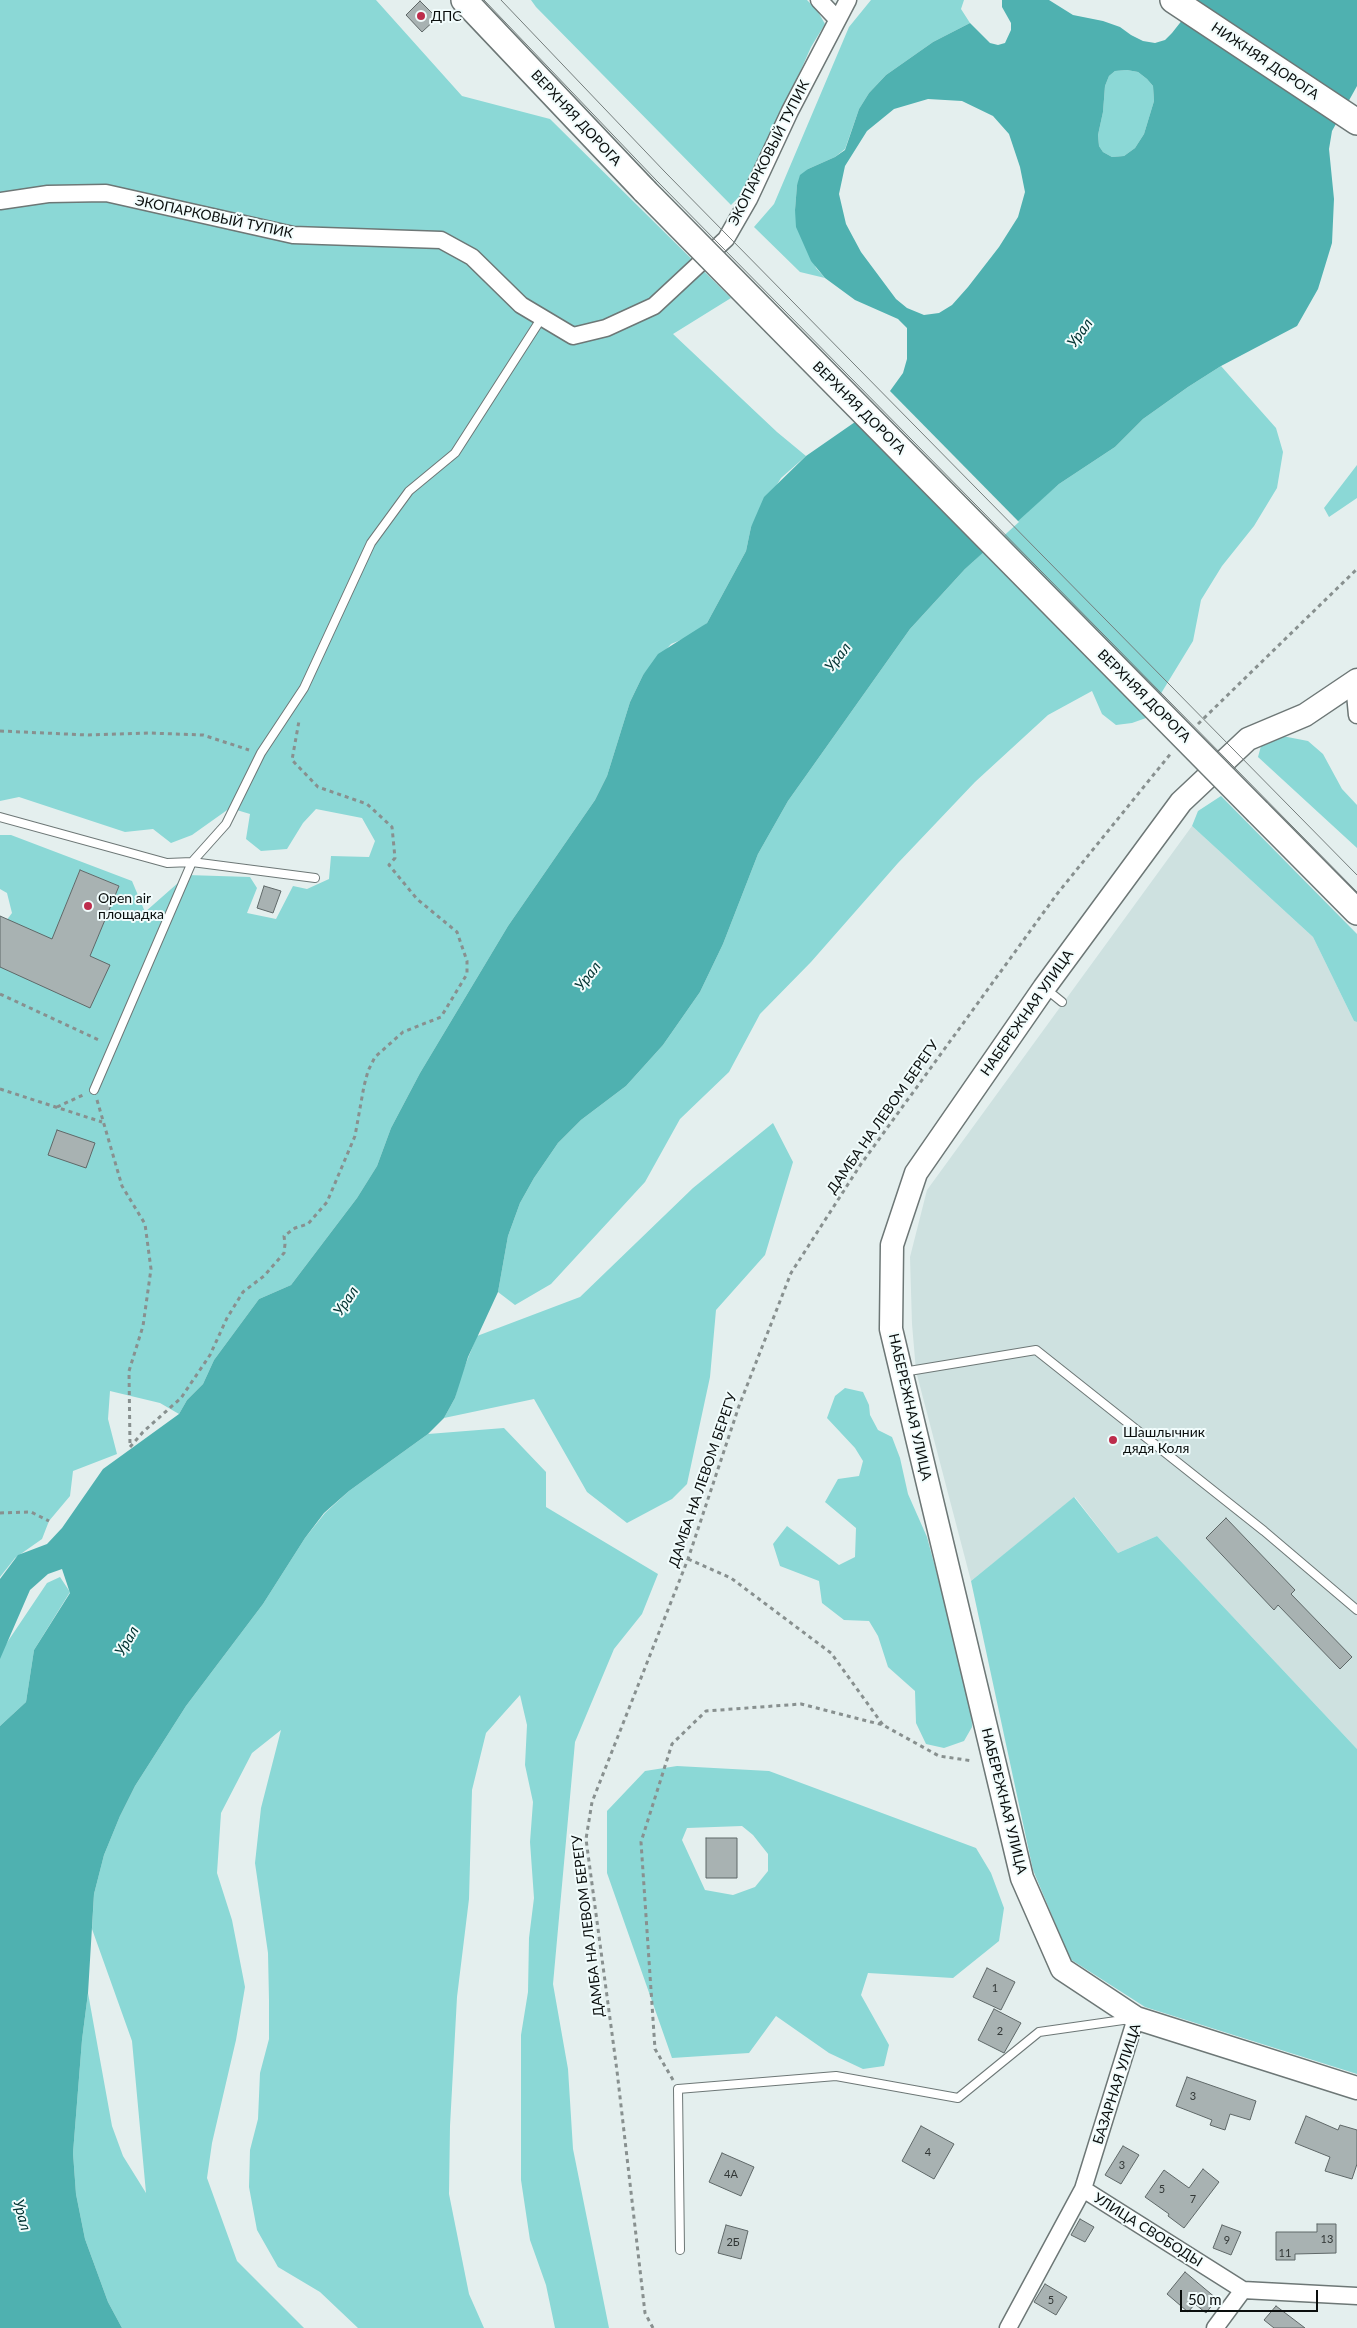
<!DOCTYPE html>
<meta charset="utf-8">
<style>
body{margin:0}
#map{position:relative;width:1357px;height:2328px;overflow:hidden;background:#e4efee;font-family:Lato,sans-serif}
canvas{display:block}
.scale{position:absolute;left:1180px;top:2290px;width:138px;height:22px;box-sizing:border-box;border:2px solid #0a0e0d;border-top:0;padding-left:6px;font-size:15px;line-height:18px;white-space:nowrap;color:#0a0e0d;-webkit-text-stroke:4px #f1fcfc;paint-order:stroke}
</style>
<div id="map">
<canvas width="1357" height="2328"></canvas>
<div class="scale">50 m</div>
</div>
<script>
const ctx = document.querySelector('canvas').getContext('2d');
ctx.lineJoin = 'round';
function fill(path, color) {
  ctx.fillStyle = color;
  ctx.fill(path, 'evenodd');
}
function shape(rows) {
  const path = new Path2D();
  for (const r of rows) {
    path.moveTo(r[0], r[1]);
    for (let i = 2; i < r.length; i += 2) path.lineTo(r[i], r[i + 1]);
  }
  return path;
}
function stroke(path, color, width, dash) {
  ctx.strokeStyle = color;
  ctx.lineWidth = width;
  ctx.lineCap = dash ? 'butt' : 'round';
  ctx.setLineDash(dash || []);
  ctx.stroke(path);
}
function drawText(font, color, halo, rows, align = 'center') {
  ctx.font = font + ' Lato,sans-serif';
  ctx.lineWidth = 4;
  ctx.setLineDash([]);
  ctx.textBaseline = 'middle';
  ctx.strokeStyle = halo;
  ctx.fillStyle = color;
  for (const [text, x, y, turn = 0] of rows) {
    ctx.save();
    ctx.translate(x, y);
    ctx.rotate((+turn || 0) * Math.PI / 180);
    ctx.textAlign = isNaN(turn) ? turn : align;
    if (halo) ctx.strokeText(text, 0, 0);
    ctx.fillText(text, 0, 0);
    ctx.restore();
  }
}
fill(shape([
 [1192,826,1313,937,1354,1021,1357,1022,1357,1749,1157,1536,1118,1553,1075,1497,971,1581,916,1371,912,1324,910,1257,927,1190]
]), '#cee1e0');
fill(shape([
 [0,0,376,0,462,96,550,119,731,298,673,334,777,432,806,456,781,478,751,527,746,551,707,623,690,636,671,644,643,675,630,702,607,776,595,800,508,926,420,1073,391,1128,377,1166,357,1198,291,1285,259,1299,214,1360,203,1384,187,1400,179,1414,160,1403,110,1391,108,1419,117,1454,73,1471,70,1496,49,1521,42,1539,15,1558,0,1577,0,929,12,913,7,893,0,889,0,835,11,835,132,881,145,912,187,875,250,877,257,888,247,913,276,919,293,886,307,889,329,879,331,856,369,857,375,841,362,818,316,809,303,823,287,849,261,851,246,839,250,814,230,808,192,835,171,843,153,829,125,832,19,797,0,801],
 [80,870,119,886,96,941,58,925],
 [531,0,807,0,817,10,825,24,811,47,750,186,731,205,536,7],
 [871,0,964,0,961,9,970,23,933,42,886,75,869,93,859,109,845,149,835,157,808,169,797,185,795,210,816,268,825,278,800,272,754,227,774,204,849,27],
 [1127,70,1138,72,1147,79,1153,86,1154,101,1144,134,1135,148,1124,156,1112,157,1103,152,1099,146,1098,135,1103,112,1105,86,1109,76,1115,71],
 [1221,366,1276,428,1283,452,1277,488,1254,526,1222,566,1201,600,1193,641,1146,718,1132,723,1116,725,1102,714,1092,691,1048,715,975,782,898,863,811,962,760,1014,729,1072,680,1119,645,1182,551,1284,515,1305,498,1292,508,1236,520,1203,534,1178,558,1143,581,1120,626,1086,663,1045,700,992,723,944,758,854,788,801,910,629,965,569,1029,510,1059,484,1115,447,1143,419,1188,387],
 [1357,465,1357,498,1329,517,1324,508],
 [1282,736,1308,741,1323,754,1342,789,1357,805,1357,848,1258,757,1261,746],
 [1221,796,1357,934,1357,1022,1354,1021,1313,937,1192,826,1198,811],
 [773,1123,793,1162,765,1255,716,1310,710,1377,687,1484,672,1499,627,1523,587,1492,534,1399,444,1418,455,1398,460,1378,477,1336,580,1297,693,1188],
 [845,1388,863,1392,869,1405,870,1415,878,1430,892,1437,900,1458,908,1494,927,1537,971,1702,972,1727,964,1741,944,1748,926,1744,916,1723,915,1691,888,1667,878,1636,869,1621,844,1620,822,1603,819,1581,780,1566,773,1544,787,1526,839,1565,855,1557,856,1528,825,1502,838,1479,859,1476,863,1461,855,1448,827,1418,835,1396],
 [504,1428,546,1472,546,1507,658,1574,642,1614,614,1649,575,1742,553,1984,568,2069,573,2149,609,2328,555,2328,546,2285,530,2240,521,2180,521,2035,528,1992,529,1938,534,1898,530,1842,533,1802,525,1765,527,1725,520,1695,486,1733,472,1790,469,1899,457,1997,450,2126,449,2194,469,2294,484,2328,358,2328,320,2292,278,2267,257,2230,249,2187,250,2150,258,2119,260,2073,269,2039,269,2000,268,1953,255,1863,261,1808,281,1730,252,1753,221,1813,217,1873,232,1920,245,1987,236,2040,212,2143,207,2178,237,2261,304,2328,122,2328,108,2302,85,2239,76,2194,73,2153,82,2040,88,1993,112,2126,123,2156,146,2193,132,2041,92,1929,94,1894,104,1855,120,1816,135,1786,186,1706,263,1604,305,1538,325,1513,349,1491,428,1434],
 [1074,1497,1118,1553,1157,1536,1357,1749,1357,2074,1145,2007,1070,1959,1033,1870,971,1581],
 [60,1577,70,1592,34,1650,26,1702,0,1726,0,1653,47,1583],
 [677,1766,769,1771,976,1848,991,1873,1004,1908,999,1941,953,1978,868,1973,861,1995,889,2045,884,2066,863,2069,829,2053,776,2016,749,2053,672,2058,607,1873,607,1811,645,1771],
 [742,1826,753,1835,768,1854,768,1871,755,1887,733,1895,705,1890,682,1840,687,1828]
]), '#8bd8d6');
fill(shape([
 [1002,0,1049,0,1073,15,1103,21,1120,27,1131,35,1143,41,1155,43,1165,40,1172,33,1198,0,1357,0,1357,86,1332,131,1329,149,1334,199,1332,243,1318,289,1297,326,1221,366,1188,387,1143,419,1115,447,1059,484,965,569,910,629,788,801,758,854,723,944,700,992,663,1045,626,1086,581,1120,558,1143,534,1178,520,1203,508,1236,498,1292,468,1357,455,1398,444,1418,428,1434,349,1491,324,1513,305,1538,263,1604,186,1706,135,1786,120,1816,104,1855,94,1894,88,1993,82,2040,73,2153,76,2194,85,2239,108,2302,122,2328,0,2328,0,1726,26,1702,34,1650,70,1593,62,1569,48,1574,30,1590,0,1659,0,1579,18,1555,47,1544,62,1528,103,1469,179,1414,187,1400,203,1384,214,1360,259,1299,291,1285,357,1198,377,1166,391,1128,420,1073,508,926,595,800,607,776,630,702,643,675,658,654,707,623,746,551,751,527,764,497,806,456,868,413,890,391,903,373,907,359,907,328,898,319,855,300,825,278,811,261,796,227,795,210,797,185,800,175,808,169,835,157,845,150,859,109,869,93,886,75,933,42,970,23,990,43,998,45,1005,43,1011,30,1011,23,1002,7],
 [1127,70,1138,72,1147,79,1153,86,1154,101,1144,134,1135,148,1124,156,1112,157,1103,152,1099,146,1098,135,1103,112,1105,86,1109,76,1115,71],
 [928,99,962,101,993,116,1009,134,1020,167,1025,192,1018,217,999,247,968,287,952,305,939,313,924,315,907,308,896,299,861,252,846,224,839,194,845,166,867,131,894,109]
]), '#4fb1b0');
fill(shape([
 [888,389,1019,522,987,551,867,411]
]), '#e4efee');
const building = shape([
 [420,1,437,18,422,32,406,15,420,1],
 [80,870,119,886,90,956,110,965,90,1008,0,967,0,916,52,939,80,870],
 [264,886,281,891,273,913,257,908,264,886],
 [57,1130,95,1143,86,1168,48,1155,57,1130],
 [1226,1518,1295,1590,1291,1594,1352,1657,1340,1669,1278,1605,1274,1610,1206,1538,1226,1518],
 [706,1838,737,1838,737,1878,706,1878,706,1838],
 [987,1968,1015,1982,1001,2010,973,1997,987,1968],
 [994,2009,1021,2023,1004,2053,978,2040,994,2009],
 [1187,2077,1256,2101,1250,2120,1230,2114,1225,2130,1210,2125,1212,2120,1176,2106,1187,2077],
 [1306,2116,1338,2130,1340,2125,1357,2130,1357,2164,1352,2179,1325,2171,1330,2157,1295,2143,1306,2116],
 [921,2126,954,2144,934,2179,902,2161,921,2126],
 [1123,2146,1139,2155,1121,2184,1105,2175,1123,2146],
 [722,2153,754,2167,741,2196,709,2182,722,2153],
 [1203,2169,1219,2182,1184,2228,1168,2216,1169,2214,1145,2197,1164,2170,1189,2188,1203,2169],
 [1080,2219,1094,2227,1085,2242,1071,2235,1080,2219],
 [1317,2224,1336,2224,1336,2253,1295,2254,1295,2260,1276,2260,1276,2232,1317,2232,1317,2224],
 [726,2225,748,2231,741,2259,718,2253,726,2225],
 [1222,2225,1241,2232,1231,2255,1213,2248,1222,2225],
 [1185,2272,1217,2299,1206,2313,1195,2304,1188,2312,1167,2294,1185,2272],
 [1045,2284,1067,2297,1056,2315,1034,2302,1045,2284],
 [1276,2306,1305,2328,1274,2328,1264,2320,1276,2306]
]);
fill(building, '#a8b2b2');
stroke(building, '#5f6868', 1);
const service = shape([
 [0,817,167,863,192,862,315,878],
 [1046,989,1062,1002],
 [94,1090,192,862,226,824,261,753,304,688,371,543,409,491,455,453,541,319],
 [903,1372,1036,1350,1264,1531,1357,1610],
 [680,2250,678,2089,836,2076,958,2098,1039,2032,1130,2019]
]);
const minor = shape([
 [819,0,837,19],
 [0,201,48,194,106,193,293,235,441,240,472,257,521,305,573,336,606,328,654,306,726,239,749,199,790,111,848,0],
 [1354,683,1357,715],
 [1083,2189,1243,2290,1357,2296],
 [1008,2328,1083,2189,1136,2018],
 [1215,2328,1243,2290]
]);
const secondary = shape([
 [1357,680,1305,715,1248,739,1181,802,1044,988,916,1173,892,1245,891,1329,1022,1878,1062,1969,1136,2018,1357,2088]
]);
const primary = shape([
 [464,0,645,191],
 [1173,0,1357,122],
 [1258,812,1357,912]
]);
stroke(service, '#6d7776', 10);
stroke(minor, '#6d7776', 19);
stroke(secondary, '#6d7776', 25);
stroke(primary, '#6d7776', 28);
stroke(shape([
 [1198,724,1357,569],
 [0,731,88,735,149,733,203,735,249,750],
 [0,994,101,1041],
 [0,1089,102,1122],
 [97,1100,122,1186,145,1224,151,1269,143,1326,129,1371,130,1446],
 [57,1107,83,1095],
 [130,1447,143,1432,181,1398,210,1355,227,1318,243,1292,264,1276,284,1253,285,1244,284,1236,295,1228,308,1224,327,1202,355,1136,364,1086,368,1071,375,1057,403,1032,441,1017,467,974,467,961,457,932,417,899,389,865,395,858,392,827,367,804,318,787,292,760,299,721],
 [0,1513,31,1512,49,1521],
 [688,1559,731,1578,831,1653,883,1725],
 [673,2080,655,2049,641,1842,672,1744,706,1711,801,1704,883,1725,939,1756,973,1761],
 [653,2328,645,2313,617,2071,586,1839,592,1802,688,1559,739,1406,791,1273,861,1164,1057,894,1172,752]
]), '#88908f', 3, [4, 4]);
stroke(service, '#fff', 8);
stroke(minor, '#fff', 16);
stroke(secondary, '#fff', 22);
stroke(primary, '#fff', 25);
stroke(shape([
 [484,0,656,180,1357,892],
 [501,0,665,172,1357,875]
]), '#757d7c', 1);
const primaryBridge = shape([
 [645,191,1258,812]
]);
stroke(primaryBridge, '#6d7776', 28, []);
stroke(primaryBridge, '#fff', 25);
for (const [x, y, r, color] of [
 [421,16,5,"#bd2d4c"],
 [88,906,5,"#bd2d4c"],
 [1113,1440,5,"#bd2d4c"]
]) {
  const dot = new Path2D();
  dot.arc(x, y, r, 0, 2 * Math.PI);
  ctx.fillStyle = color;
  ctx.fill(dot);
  stroke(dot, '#f1fcfc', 2);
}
drawText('11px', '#323736', null, [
 ["1",995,1988],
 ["2",1000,2031],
 ["3",1193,2096],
 ["4",928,2152],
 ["3",1122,2165],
 ["4А",731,2174],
 ["5",1162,2189],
 ["7",1193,2199],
 ["13",1327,2239],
 ["9",1227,2240],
 ["2Б",733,2242],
 ["11",1285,2253],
 ["5",1051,2300]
]);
drawText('14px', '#0a0e0d', '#f1fcfc', [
 ["ДПС",431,16],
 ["Open air",98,898],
 ["площадка",98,914],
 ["Шашлычник",1123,1432],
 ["дядя Коля",1123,1448]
], 'left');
drawText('14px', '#0a0e0d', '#f1fcfc', [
 ["НИЖНЯЯ ДОРОГА",1265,61,34],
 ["ВЕРХНЯЯ ДОРОГА",576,118,47],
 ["ЭКОПАРКОВЫЙ ТУПИК",769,153,-63],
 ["ЭКОПАРКОВЫЙ ТУПИК",214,217,12],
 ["ВЕРХНЯЯ ДОРОГА",859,408,45],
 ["ВЕРХНЯЯ ДОРОГА",1144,696,45],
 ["НАБЕРЕЖНАЯ УЛИЦА",1027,1013,-55],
 ["ДАМБА НА ЛЕВОМ БЕРЕГУ",883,1117,-55],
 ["НАБЕРЕЖНАЯ УЛИЦА",910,1407,77],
 ["ДАМБА НА ЛЕВОМ БЕРЕГУ",703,1480,-71],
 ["НАБЕРЕЖНАЯ УЛИЦА",1004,1801,76],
 ["ДАМБА НА ЛЕВОМ БЕРЕГУ",588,1926,-97],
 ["БАЗАРНАЯ УЛИЦА",1117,2084,-72],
 ["УЛИЦА СВОБОДЫ",1148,2230,32]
]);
drawText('italic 15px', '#023332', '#f1fcfc', [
 ["Урал",1080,333,-54],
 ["Урал",838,657,-52],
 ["Урал",588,976,-52],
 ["Урал",346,1301,-55],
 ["Урал",127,1641,-59],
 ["Урал",22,2215,75]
]);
</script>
